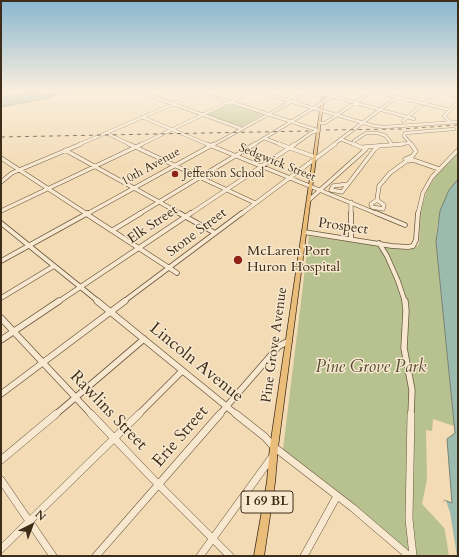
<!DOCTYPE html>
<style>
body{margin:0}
#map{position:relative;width:459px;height:557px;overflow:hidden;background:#f3dbb5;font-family:Cardo,serif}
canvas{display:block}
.frame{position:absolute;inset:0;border:2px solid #3e2d19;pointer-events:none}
.north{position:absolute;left:12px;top:505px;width:40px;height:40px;-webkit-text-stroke:3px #f7e8cf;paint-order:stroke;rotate:42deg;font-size:11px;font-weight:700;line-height:16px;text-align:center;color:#3e2d19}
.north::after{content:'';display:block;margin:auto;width:14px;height:18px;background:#3e2d19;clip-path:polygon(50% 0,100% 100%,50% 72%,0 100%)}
</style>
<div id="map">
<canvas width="459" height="557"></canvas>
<div class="frame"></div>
<div class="north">N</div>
</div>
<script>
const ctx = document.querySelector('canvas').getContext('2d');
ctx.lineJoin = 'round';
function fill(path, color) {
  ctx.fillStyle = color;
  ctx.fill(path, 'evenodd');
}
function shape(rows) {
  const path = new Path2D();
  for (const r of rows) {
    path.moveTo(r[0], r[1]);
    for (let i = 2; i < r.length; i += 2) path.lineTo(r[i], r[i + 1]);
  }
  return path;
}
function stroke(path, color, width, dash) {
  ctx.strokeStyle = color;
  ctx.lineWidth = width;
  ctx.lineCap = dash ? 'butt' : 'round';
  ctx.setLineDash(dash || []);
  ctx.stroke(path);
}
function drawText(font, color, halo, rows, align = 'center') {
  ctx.font = font + ' Cardo,serif';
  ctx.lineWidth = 3;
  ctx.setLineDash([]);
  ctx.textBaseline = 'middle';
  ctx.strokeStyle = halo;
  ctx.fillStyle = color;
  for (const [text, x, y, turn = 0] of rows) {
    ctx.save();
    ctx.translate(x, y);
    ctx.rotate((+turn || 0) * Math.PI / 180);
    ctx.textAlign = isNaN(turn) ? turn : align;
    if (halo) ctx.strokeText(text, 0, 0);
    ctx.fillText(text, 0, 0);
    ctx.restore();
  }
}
fill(shape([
 [229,103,263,114,239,128,204,115],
 [458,153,458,179,449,190,437,226,436,242,454,426,433,419,432,431,426,430,427,479,422,504,447,531,451,556,412,556,283,449,309,236,408,250,415,248,419,244,421,209,427,190,437,174]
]), '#b8c190');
const water = shape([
 [38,90,71,90,47,98,1,107,1,98,38,90],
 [458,179,458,556,451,556,444,500,452,503,447,439,455,433,436,242,440,211,449,190,458,179]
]);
fill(water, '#9bbbae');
stroke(water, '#768272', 1);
fill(shape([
 [444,500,446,501,450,512,457,556,449,556,444,525]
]), '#f3dbb5');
const minorFar4 = shape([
 [134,90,240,128],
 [173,90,191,96],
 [252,90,374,126,384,127,458,122],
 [310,90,324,92],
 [369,90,450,110],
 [429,90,458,96],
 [200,92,317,130],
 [324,94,414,119],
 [142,117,209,145],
 [403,121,439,90],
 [450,122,444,116,458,102],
 [320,123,325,123,374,90],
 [106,133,131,145],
 [264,138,282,145],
 [340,139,356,145],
 [354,141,366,133,378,133,386,136,391,143],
 [78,145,206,90],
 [140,145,254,90],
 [213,145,312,90],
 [253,145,343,90],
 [294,145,311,133,319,130],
 [333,145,406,90],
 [391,145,410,143],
 [412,145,404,136,405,133,454,129]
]);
const minorFar3 = shape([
 [129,144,255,203],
 [207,144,378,214],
 [279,144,315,157],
 [411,144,416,151,411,158],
 [364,147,403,144],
 [65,150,181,214],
 [410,157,413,160,409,161,405,159,410,157],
 [1,158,87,214],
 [413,160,439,169],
 [1,182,12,173,81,144],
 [348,184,333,186,331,190,342,192,375,149,379,146],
 [309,200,366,149,353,144],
 [377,200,379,186,390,173,408,160],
 [377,200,384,205,383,209,372,207,371,204,377,200],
 [351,202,351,214],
 [1,211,142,144],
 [87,214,214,144],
 [139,214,255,144],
 [190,214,295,144],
 [241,214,335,144],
 [418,214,423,193,432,177,458,150]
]);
const minorFar2 = shape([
 [85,213,177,273],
 [179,213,215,233],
 [351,213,351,239],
 [376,213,405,225],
 [1,223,99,302],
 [113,230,141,213],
 [304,232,392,246,408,247,413,246,416,240,418,213],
 [379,243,387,256,398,281,405,302],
 [1,261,88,213],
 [1,298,54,266],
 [58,302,191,213],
 [123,302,242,213]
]);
const minorFar1 = shape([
 [97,301,237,415],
 [405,301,406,311,404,348,412,390,411,415],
 [1,318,92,415],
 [1,340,59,301],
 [1,394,125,301],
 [55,415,144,339],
 [138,415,182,371],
 [219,415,279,346,289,341]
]);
const minor = shape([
 [91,414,153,479,230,556],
 [236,414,265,437,274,447,353,508,409,556],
 [411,414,409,519,413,556],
 [1,460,56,414],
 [1,480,53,556],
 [1,549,139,414],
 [96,556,220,414],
 [200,556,272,457],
 [304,556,337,496]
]);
const major = shape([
 [323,90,325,90,278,447,275,482,264,556,254,556,267,482,270,447,323,90]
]);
stroke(minorFar4, '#6b5840', 3.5);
stroke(minorFar3, '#6b5840', 4.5);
stroke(minorFar2, '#6b5840', 5.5);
stroke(minorFar1, '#6b5840', 7);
stroke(minor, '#6b5840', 8);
stroke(major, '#3e2d19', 1.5);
stroke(minorFar4, '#f7e8cf', 2.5);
stroke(minorFar3, '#f7e8cf', 3.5);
stroke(minorFar2, '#f7e8cf', 4);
stroke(minorFar1, '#f7e8cf', 5.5);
stroke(minor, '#f7e8cf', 7);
fill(major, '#eabe7a');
stroke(shape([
 [326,130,402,129,458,125],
 [1,137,309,131]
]), '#3e2d19', 1, [4, 4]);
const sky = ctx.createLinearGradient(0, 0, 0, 168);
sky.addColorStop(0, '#89b7d1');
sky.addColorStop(0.54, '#faefde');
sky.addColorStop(1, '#faefde00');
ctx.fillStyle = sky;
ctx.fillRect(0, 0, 459, 168);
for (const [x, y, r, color] of [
 [175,174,4,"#8f2418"],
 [238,260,5,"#8f2418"]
]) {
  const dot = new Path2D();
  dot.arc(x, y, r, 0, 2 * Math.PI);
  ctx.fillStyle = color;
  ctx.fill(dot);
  stroke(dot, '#f7e8cf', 1.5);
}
drawText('12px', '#3e2d19', '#f7e8cf', [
 ["Sedgwick Street",277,163,22],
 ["10th Avenue",151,167,-29]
]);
drawText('12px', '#3e2d19', '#f7e8cf', [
 ["Jefferson School",183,174]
], 'left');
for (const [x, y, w] of [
 [267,502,52]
]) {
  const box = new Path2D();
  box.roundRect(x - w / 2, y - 11, w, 22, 3);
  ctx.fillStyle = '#f7e8cf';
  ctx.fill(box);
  stroke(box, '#3e2d19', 1);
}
drawText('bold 13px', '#3e2d19', null, [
 ["I 69 BL",267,502]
]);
drawText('14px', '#3e2d19', '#f7e8cf', [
 ["Elk Street",153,225,-34],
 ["Prospect",343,227,8],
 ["Stone Street",197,233,-37],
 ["Pine Grove Avenue",275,345,-82]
]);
drawText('14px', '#3e2d19', '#f7e8cf', [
 ["McLaren Port",247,252],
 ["Huron Hospital",247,268]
], 'left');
drawText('17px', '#3e2d19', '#f7e8cf', [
 ["Lincoln Avenue",196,363,39],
 ["Rawlins Street",108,411,46],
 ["Erie Street",181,437,-49]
]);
drawText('italic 17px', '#564b31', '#f7e8cf', [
 ["Pine Grove Park",371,368]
]);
</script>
